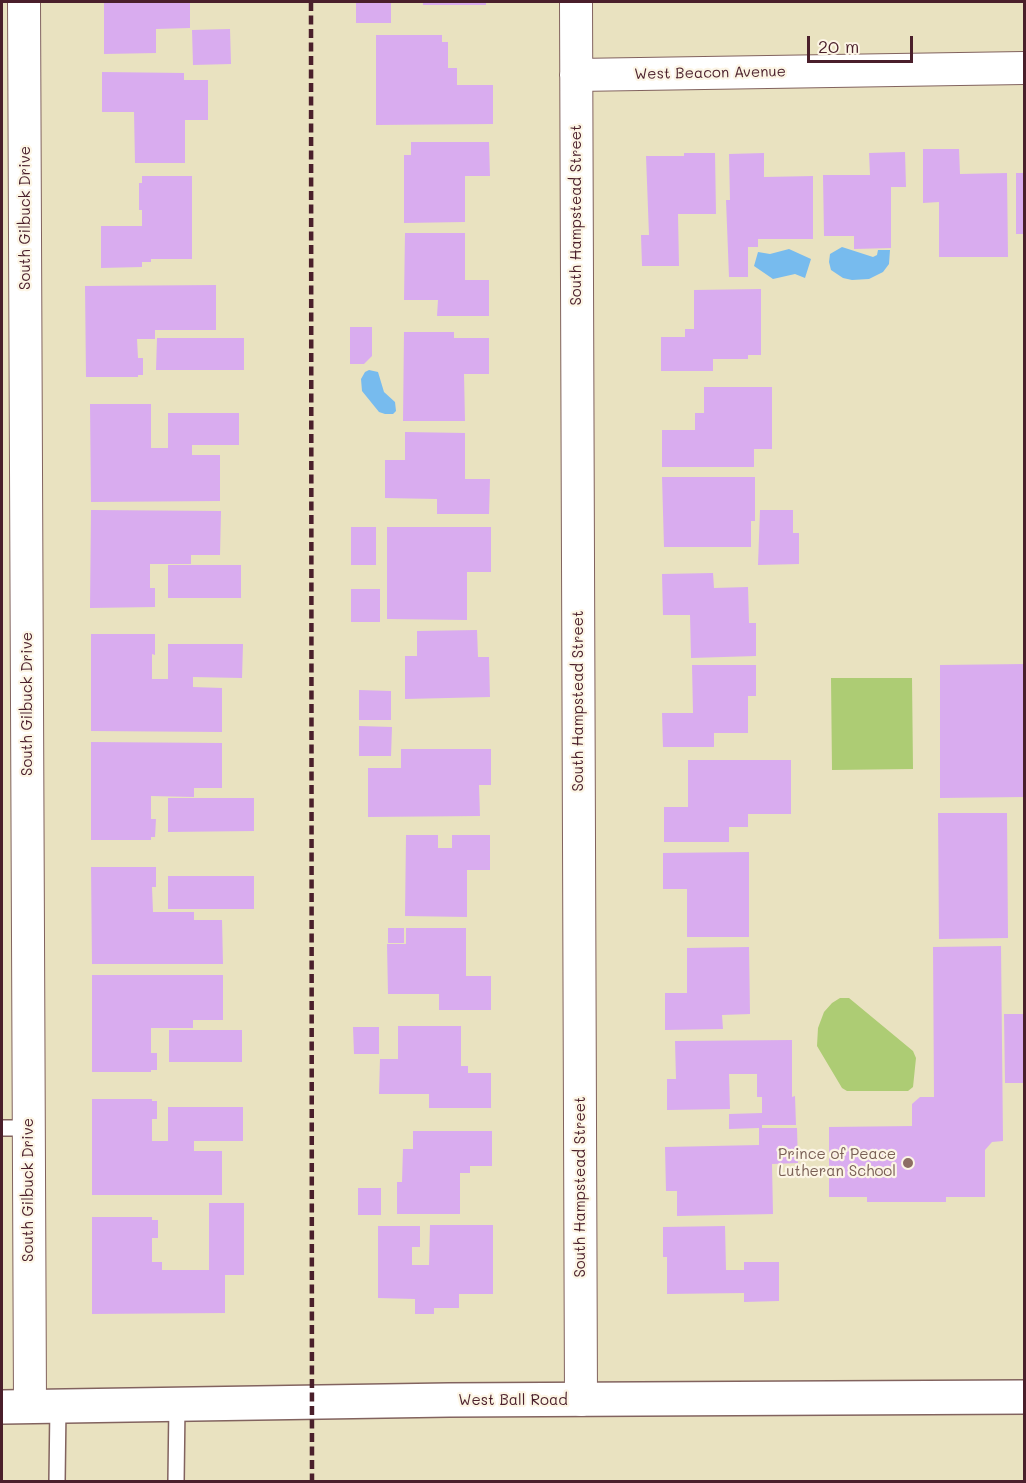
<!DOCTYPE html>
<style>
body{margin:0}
#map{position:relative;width:1026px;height:1483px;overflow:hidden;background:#e9e2c0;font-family:Mali,sans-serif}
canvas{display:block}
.frame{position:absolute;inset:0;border:3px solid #4a1f2b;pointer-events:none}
.scale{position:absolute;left:807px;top:36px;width:106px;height:27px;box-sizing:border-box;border:3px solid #4a1f2b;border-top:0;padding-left:8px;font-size:18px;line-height:21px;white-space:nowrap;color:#4a1f2b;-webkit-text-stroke:4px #fcf5e5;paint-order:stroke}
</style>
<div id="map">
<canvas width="1026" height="1483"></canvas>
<div class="frame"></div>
<div class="scale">20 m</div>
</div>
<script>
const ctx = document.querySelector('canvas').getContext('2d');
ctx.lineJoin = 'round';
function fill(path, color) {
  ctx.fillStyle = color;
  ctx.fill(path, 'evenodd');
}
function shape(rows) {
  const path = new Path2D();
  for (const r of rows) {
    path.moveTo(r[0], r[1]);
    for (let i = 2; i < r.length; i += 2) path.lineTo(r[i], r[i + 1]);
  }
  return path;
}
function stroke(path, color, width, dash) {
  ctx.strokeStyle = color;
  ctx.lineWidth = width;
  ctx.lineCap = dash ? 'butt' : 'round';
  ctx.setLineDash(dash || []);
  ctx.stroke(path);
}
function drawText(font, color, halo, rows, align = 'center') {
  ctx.font = font + ' Mali,sans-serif';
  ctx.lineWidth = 4.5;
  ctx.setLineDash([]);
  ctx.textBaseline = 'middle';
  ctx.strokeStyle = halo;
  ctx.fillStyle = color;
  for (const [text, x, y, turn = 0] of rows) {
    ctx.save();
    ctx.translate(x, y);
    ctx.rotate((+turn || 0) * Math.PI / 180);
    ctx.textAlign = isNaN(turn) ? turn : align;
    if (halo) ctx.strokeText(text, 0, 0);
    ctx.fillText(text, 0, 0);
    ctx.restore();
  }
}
fill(shape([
 [831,678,912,678,913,769,832,770],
 [840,998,849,998,913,1051,916,1058,913,1087,908,1091,847,1091,842,1088,817,1046,818,1028,824,1012,832,1003]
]), '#adcc74');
fill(shape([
 [842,247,873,257,877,255,878,250,890,250,889,264,883,272,869,279,852,280,843,278,831,270,829,262,830,254],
 [789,249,811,259,805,278,795,274,773,279,754,266,758,252,770,254],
 [369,370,378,372,384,392,395,402,396,411,393,414,385,414,379,412,362,391,361,379,365,372]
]), '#7be');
fill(shape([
 [104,2,190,2,190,28,156,29,156,53,104,54],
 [356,2,391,2,391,23,356,23],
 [423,2,486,2,486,5,423,5],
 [230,29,231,64,193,65,192,30],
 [376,35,442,35,442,42,448,42,448,68,457,68,457,85,493,85,493,124,376,125],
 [102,72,184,73,184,80,208,80,208,120,185,120,185,163,135,163,134,112,102,112],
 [411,142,489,142,490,176,465,176,465,222,404,223,404,155,411,155],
 [923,149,959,149,960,174,1007,173,1008,257,939,257,939,202,923,203],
 [905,152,906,187,891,187,891,248,854,249,854,236,824,236,823,175,870,175,869,153],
 [684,153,715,153,716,214,678,214,679,266,642,266,641,235,649,235,646,156,684,156],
 [764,153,764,177,813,176,813,239,758,239,758,247,748,247,748,277,729,277,726,200,730,200,729,154],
 [1016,173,1024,173,1024,234,1016,234],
 [142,176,192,176,192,259,151,259,151,262,142,262,142,267,101,268,101,226,142,226,142,210,139,210,139,183,142,183],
 [405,233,465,233,465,280,489,280,489,316,437,316,438,300,404,300],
 [216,285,216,330,155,330,155,339,137,339,138,358,143,358,143,375,138,375,138,377,86,377,85,286],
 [761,289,761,355,748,355,748,359,713,359,713,371,661,371,661,337,685,337,685,329,694,329,694,290],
 [350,327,372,327,372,356,364,364,350,364],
 [404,332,454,332,454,338,489,338,489,374,464,374,465,421,403,421],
 [157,338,244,338,244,370,156,370],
 [704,387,772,387,772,449,754,449,754,467,662,467,662,430,695,430,695,413,704,413],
 [90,404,151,404,151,448,168,448,168,413,239,413,239,445,192,445,192,455,220,455,220,501,91,502],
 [405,432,465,433,465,479,490,479,489,514,437,514,437,499,385,498,385,460,405,460],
 [662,477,755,477,755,521,751,521,751,547,664,547],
 [91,510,221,511,220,555,191,555,191,564,150,564,150,588,155,588,155,607,90,608],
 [760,510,793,510,793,533,799,533,799,564,758,565],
 [351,527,376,527,376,565,351,565],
 [387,527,491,527,491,572,467,572,467,620,387,619],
 [168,565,241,565,241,598,168,598],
 [713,573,714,588,748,587,749,623,756,623,756,656,691,658,690,615,663,615,662,574],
 [351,589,380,589,380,622,351,622],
 [477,630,478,657,489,657,490,697,405,699,405,656,417,656,417,631],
 [91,634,155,634,155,655,152,654,152,679,168,679,168,644,243,644,242,678,193,677,193,687,222,688,222,732,91,731],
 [1024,664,1024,797,940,798,940,665],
 [692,665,756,665,756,696,748,696,748,733,714,733,714,747,663,747,662,713,693,713],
 [359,690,391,691,391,720,359,720],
 [359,726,392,727,391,756,359,756],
 [91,742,222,743,222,788,194,788,194,797,151,796,151,819,156,819,155,837,151,837,151,840,91,840],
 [401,749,491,749,491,785,479,785,480,816,368,817,368,768,401,768],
 [688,760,791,760,791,814,748,814,748,827,729,827,729,842,664,842,664,807,688,807],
 [168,798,254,798,254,831,168,832],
 [938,813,1007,813,1008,938,939,939],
 [406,835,438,835,438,848,452,848,452,835,490,835,490,870,467,870,467,917,405,916],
 [749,852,749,937,687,937,687,889,663,889,663,853],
 [91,867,156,867,156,887,152,887,153,912,194,912,194,920,222,920,223,964,92,964],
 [168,876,254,876,254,909,168,909],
 [388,928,404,928,404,943,388,943],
 [406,928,466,928,466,976,491,976,491,1010,439,1010,439,994,388,994,387,944,406,944],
 [1001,946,1003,1141,992,1142,985,1150,985,1197,946,1197,946,1202,867,1202,867,1197,829,1197,829,1127,912,1126,912,1104,920,1097,934,1097,933,947],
 [749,947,750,1014,722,1015,723,1029,665,1030,665,993,687,993,687,948],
 [92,975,223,975,223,1020,193,1020,193,1028,151,1028,151,1053,157,1053,157,1070,151,1070,151,1072,92,1072],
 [1004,1014,1024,1014,1024,1083,1005,1083],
 [398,1026,461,1026,461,1066,468,1066,468,1073,491,1073,491,1108,429,1108,429,1094,379,1094,380,1059,398,1059],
 [353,1027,379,1027,379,1054,354,1054],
 [169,1030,242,1030,242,1062,169,1062],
 [792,1040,792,1097,795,1096,796,1125,762,1125,762,1128,797,1128,798,1163,772,1164,773,1214,677,1216,677,1191,666,1191,665,1147,759,1145,759,1128,729,1129,729,1114,762,1113,762,1097,757,1097,757,1074,729,1074,730,1109,667,1110,667,1079,676,1079,675,1041],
 [92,1099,152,1099,152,1101,157,1101,157,1119,152,1119,152,1141,168,1141,168,1107,243,1107,243,1141,194,1141,194,1151,222,1151,222,1195,92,1195],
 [413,1131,492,1131,492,1166,470,1166,470,1173,460,1173,460,1214,397,1214,397,1182,402,1182,403,1149,413,1149],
 [358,1188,381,1188,381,1215,358,1215],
 [209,1203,244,1203,244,1275,225,1275,225,1313,92,1314,92,1217,152,1217,152,1220,158,1220,158,1238,152,1238,152,1262,162,1262,162,1270,209,1270],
 [430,1225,493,1225,493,1294,459,1294,459,1308,434,1308,434,1314,415,1314,415,1299,378,1298,378,1226,420,1226,420,1247,412,1247,412,1265,429,1265],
 [725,1226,726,1270,744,1270,744,1262,779,1262,779,1301,744,1302,744,1293,667,1294,667,1257,663,1257,663,1227]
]), '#d9acef');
const lane = shape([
 [2,1128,28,1128],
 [57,1482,58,1406],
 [176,1482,177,1404]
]);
const street = shape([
 [24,2,30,1406],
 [576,2,581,1400],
 [576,75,1024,68]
]);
const primary = shape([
 [2,1407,449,1400,1024,1397]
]);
stroke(lane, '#82635f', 18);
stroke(street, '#82635f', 34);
stroke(primary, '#82635f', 36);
stroke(lane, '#fff', 15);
stroke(street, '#fff', 32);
stroke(primary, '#fff', 33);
stroke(shape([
 [311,2,312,1482]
]), '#4a1f2b', 4.5, [9, 4.5]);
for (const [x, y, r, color] of [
 [908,1163,6,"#8d6e63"]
]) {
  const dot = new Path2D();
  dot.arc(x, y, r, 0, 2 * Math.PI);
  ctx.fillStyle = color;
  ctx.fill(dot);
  stroke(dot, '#fcf5e5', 2);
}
drawText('15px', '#4a1f2b', '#fcf5e5', [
 ["West Beacon Avenue",710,73,-1],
 ["South Hampstead Street",576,215,-90],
 ["South Gilbuck Drive",25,218,-90],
 ["South Hampstead Street",578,701,-90],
 ["South Gilbuck Drive",27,704,-90],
 ["South Hampstead Street",580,1187,-90],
 ["South Gilbuck Drive",28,1190,-90],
 ["West Ball Road",513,1400]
]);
drawText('15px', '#785e54', '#fcf5e5', [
 ["Prince of Peace",896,1154],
 ["Lutheran School",896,1171]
], 'right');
</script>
